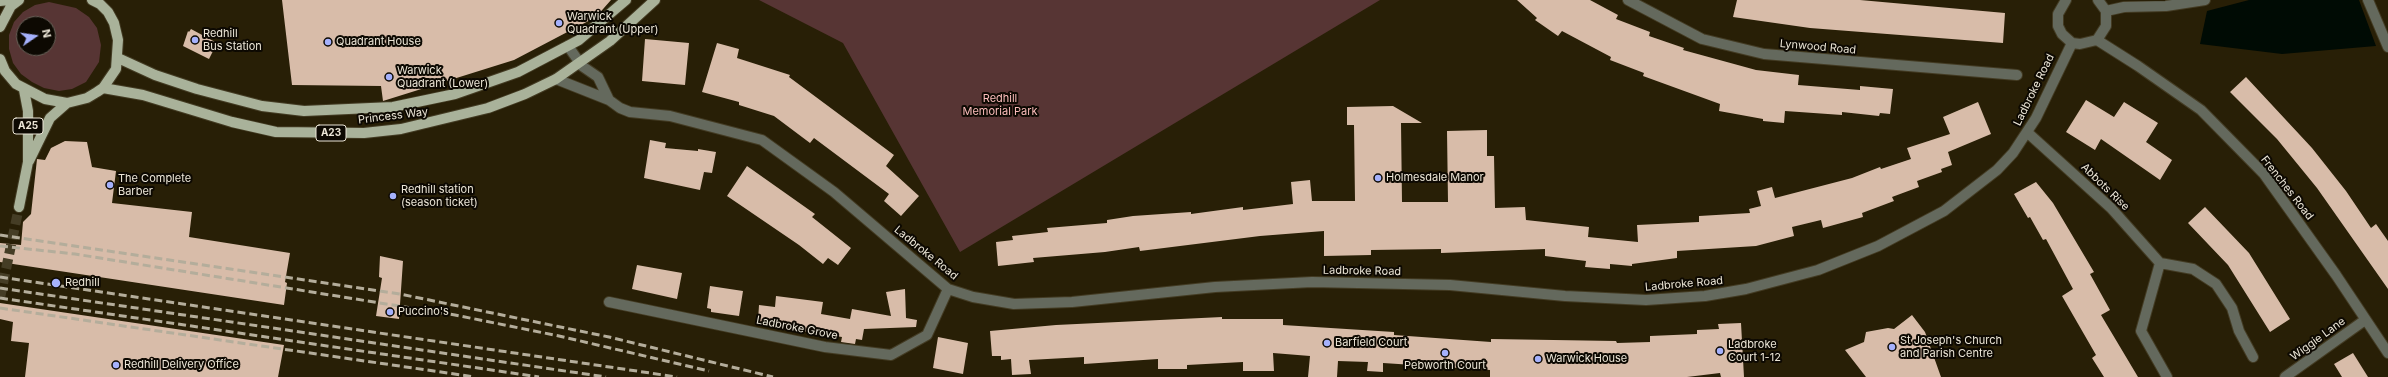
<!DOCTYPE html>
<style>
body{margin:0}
#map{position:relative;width:2388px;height:377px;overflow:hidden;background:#281f06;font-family:Inter,sans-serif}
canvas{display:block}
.north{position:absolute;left:16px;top:16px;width:40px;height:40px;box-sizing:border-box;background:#0d0902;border:1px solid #666157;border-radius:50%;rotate:77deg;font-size:11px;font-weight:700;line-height:16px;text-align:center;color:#ece6d7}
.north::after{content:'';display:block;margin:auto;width:14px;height:18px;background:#a5b1fc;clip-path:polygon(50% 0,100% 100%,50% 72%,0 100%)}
</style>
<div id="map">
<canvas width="2388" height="377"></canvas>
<div class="north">N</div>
</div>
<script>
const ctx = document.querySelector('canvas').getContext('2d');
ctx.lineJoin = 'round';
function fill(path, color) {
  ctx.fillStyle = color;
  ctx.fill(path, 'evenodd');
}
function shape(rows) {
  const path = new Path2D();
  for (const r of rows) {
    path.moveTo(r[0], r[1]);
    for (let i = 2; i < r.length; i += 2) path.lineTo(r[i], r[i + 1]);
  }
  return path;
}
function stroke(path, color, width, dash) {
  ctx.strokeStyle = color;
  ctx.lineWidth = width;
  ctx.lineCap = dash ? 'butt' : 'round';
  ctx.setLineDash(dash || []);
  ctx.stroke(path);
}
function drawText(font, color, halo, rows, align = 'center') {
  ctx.font = font + ' Inter,sans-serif';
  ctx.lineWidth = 4;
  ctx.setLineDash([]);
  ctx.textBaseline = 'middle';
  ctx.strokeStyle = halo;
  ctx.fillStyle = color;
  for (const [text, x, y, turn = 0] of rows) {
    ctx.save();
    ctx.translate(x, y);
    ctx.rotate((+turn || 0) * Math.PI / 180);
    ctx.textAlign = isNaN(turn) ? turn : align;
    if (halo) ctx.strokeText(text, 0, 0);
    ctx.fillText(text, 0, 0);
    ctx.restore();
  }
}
fill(shape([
 [759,0,1380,0,960,252,843,43],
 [49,2,76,8,89,17,97,28,101,45,99,62,86,82,72,89,59,91,44,88,32,82,21,74,13,63,9,49,9,35,14,22,23,12,35,5],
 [24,24,48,24,48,48,24,48]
]), '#573534');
fill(shape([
 [2249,0,2359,0,2376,46,2282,54,2200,44,2207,11]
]), '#000b04');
fill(shape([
 [282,0,611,0,596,17,514,60,383,101,381,86,292,85],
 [1517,0,1590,0,1618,15,1616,19,1650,32,1649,36,1684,48,1683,50,1756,70,1799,75,1798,85,1860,90,1860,86,1893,89,1890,114,1880,113,1879,116,1842,112,1842,115,1785,111,1784,123,1763,121,1763,119,1719,111,1720,104,1643,76,1644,73,1610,60,1611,57,1562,31,1558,36,1535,20,1537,18],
 [1737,0,1860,0,2005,13,2003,43,1810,28,1733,17],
 [191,29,217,43,209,59,183,46,188,31,189,32],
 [645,39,689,43,685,85,642,81],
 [717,43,739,49,737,58,790,75,789,77,894,155,886,166,919,196,901,216,884,201,889,194,814,138,810,143,774,116,739,105,739,102,702,92],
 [2246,77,2312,148,2346,191,2371,228,2376,224,2388,241,2388,289,2317,188,2277,139,2230,92],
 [2086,100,2114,117,2124,102,2158,123,2146,142,2172,160,2160,180,2101,139,2095,150,2066,132],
 [1978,102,1991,134,1948,152,1952,165,1941,169,1942,172,1917,181,1919,187,1892,197,1894,201,1862,213,1863,217,1823,228,1821,220,1792,227,1794,236,1756,246,1677,251,1677,258,1632,264,1632,266,1610,264,1610,269,1585,267,1586,261,1545,256,1545,249,1441,253,1441,249,1371,250,1371,255,1324,256,1324,231,1260,236,1140,251,1139,247,1105,252,1033,258,1034,262,998,266,996,242,1013,240,1012,236,1048,232,1047,228,1107,223,1107,220,1133,216,1191,212,1191,214,1243,207,1243,210,1293,204,1291,182,1310,180,1312,201,1355,201,1354,125,1347,125,1347,107,1393,106,1422,123,1401,123,1402,202,1448,202,1447,131,1487,130,1487,156,1494,156,1495,208,1525,207,1526,220,1589,227,1588,237,1638,242,1637,225,1699,222,1699,216,1750,213,1749,209,1761,206,1757,191,1772,187,1775,198,1852,178,1880,167,1881,169,1911,159,1907,148,1950,134,1943,117],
 [650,140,666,143,665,148,698,151,698,149,716,152,712,173,704,172,700,190,644,178],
 [65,141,87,142,92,167,116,171,112,203,192,212,189,237,290,253,285,282,287,283,284,305,0,262,0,243,21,245,23,222,31,214,37,159,45,160,51,148],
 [747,166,815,214,812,217,851,248,838,265,828,258,823,264,799,245,727,196],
 [2036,182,2053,203,2094,272,2090,274,2110,310,2101,315,2138,377,2104,377,2092,358,2096,355,2062,296,2073,289,2046,239,2043,240,2030,217,2028,218,2014,194],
 [2205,207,2249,253,2290,319,2270,332,2228,265,2188,223],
 [380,256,403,261,399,319,376,316,382,278,379,277],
 [637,265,682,273,677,299,632,289],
 [710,286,743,291,739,316,711,312,711,309,707,308],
 [905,289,906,318,917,320,916,327,864,329,862,340,856,339,855,344,841,342,842,337,776,327,776,324,758,321,759,305,775,307,776,296,823,302,821,314,850,319,852,309,891,316,886,292],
 [0,303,284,345,278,377,25,377,29,343,11,341,13,322,0,319],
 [1912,315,1925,332,1941,377,1866,377,1845,350,1864,342,1866,332,1888,328,1894,329],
 [1222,317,1222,319,1283,319,1283,325,1394,332,1394,335,1491,342,1491,339,1616,341,1617,343,1650,342,1650,336,1697,334,1697,330,1719,329,1718,324,1741,323,1744,377,1721,377,1720,373,1687,377,1490,377,1490,370,1383,363,1383,372,1367,371,1368,362,1338,361,1337,377,1308,377,1310,356,1273,353,1274,371,1243,371,1243,362,1187,365,1187,369,1158,369,1158,359,1084,364,1084,357,1029,360,1031,374,1012,375,1011,359,1001,360,1001,356,992,356,990,331,1056,325],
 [938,337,968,343,963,374,933,368],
 [2353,353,2368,377,2342,377,2334,364]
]), '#d8bca9');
stroke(shape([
 [0,298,19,207]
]), '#453d25', 10, [10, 5]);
const minor = shape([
 [1628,0,1702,39,1764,54,2017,75],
 [2066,0,2058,14,2058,26,2062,34,2072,43,2080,44,2097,40,2106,26,2106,11,2098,0],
 [2368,0,2388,47],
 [2106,11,2124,7,2166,6,2205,0],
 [2097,40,2138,66,2201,110,2264,174,2336,275,2388,353],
 [568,46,582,66,598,77,609,100],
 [556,79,609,100,620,108,630,112,670,116,762,140,834,192,948,289,973,297,1014,304,1072,302,1215,287,1312,282,1450,285,1565,296,1646,300,1705,296,1746,289,1818,270,1878,246,1944,211,1997,170,2013,153,2036,118,2072,43],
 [2028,133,2111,208,2160,263,2193,269,2216,284,2232,308,2239,331,2253,357],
 [2160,263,2141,331,2167,377],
 [609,302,825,347,891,355,927,335,948,289],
 [2285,377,2365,320]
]);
const major = shape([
 [0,1,9,0],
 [0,27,11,6,19,0],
 [118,58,155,75,197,89,262,106,304,111,393,107,455,94,518,72,579,40,626,0],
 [0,59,5,71,16,84,45,99,67,103,87,98,97,92,103,88,116,69,118,40,114,23,108,12,100,4,92,0],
 [103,88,143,95,232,122,276,132,364,133,401,129,488,108,525,94,556,79,610,41,655,0],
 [29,161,50,118,67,103],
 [19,207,28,162,28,111,24,90]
]);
stroke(minor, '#433b23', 12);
stroke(major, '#433b23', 12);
stroke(minor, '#64695d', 10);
stroke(major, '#a9b29a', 10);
stroke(shape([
 [0,235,400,294,609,337,773,377],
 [0,246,75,254,455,315,559,336,709,371],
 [0,277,677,377],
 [0,288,606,377],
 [0,298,539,377],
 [0,308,475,377]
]), '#b4ad9b', 3, [8, 4]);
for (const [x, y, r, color] of [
 [559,23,4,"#a5b1fc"],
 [195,40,4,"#a5b1fc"],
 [328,42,4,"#a5b1fc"],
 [389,77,4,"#a5b1fc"],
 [1378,178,4,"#a5b1fc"],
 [110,185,4,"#a5b1fc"],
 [393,196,4,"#a5b1fc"],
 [56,283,5,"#a5b1fc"],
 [390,312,4,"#a5b1fc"],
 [1327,343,4,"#a5b1fc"],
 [1892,347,4,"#a5b1fc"],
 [1720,351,4,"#a5b1fc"],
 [1445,353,4,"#a5b1fc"],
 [1538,359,4,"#a5b1fc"],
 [116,365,4,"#a5b1fc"]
]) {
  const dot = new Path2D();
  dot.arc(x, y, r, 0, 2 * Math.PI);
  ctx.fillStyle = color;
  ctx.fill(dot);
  stroke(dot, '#0d0902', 1.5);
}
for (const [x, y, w] of [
 [28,126,30],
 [331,133,30]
]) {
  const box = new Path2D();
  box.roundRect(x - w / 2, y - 8, w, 16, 3);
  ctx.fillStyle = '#0d0902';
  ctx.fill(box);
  stroke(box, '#ece6d7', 1);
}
drawText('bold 10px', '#ece6d7', null, [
 ["A25",28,126],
 ["A23",331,133]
]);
drawText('11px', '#ece6d7', '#0d0902', [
 ["Warwick",567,17],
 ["Quadrant (Upper)",567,30],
 ["Redhill",203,34],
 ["Bus Station",203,47],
 ["Quadrant House",336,42],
 ["Warwick",397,71],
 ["Quadrant (Lower)",397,84],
 ["Holmesdale Manor",1386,178],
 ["The Complete",118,179],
 ["Barber",118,192],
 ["Redhill station",401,190],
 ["(season ticket)",401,203],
 ["Redhill",65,283],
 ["Puccino's",398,312],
 ["St Joseph's Church",1900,341],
 ["and Parish Centre",1900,354],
 ["Barfield Court",1335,343],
 ["Ladbroke",1728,345],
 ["Court 1-12",1728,358],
 ["Warwick House",1546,359],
 ["Redhill Delivery Office",124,365],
 ["Pebworth Court",1445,366,"center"]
], 'left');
drawText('11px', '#ece6d7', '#0d0902', [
 ["Lynwood Road",1818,47,5],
 ["Ladbroke Road",2034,90,-64],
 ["Princess Way",393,116,-7],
 ["Abbots Rise",2105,187,44],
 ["Frenches Road",2287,188,52],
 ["Ladbroke Road",926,253,39],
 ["Ladbroke Road",1362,271,1],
 ["Ladbroke Road",1684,284,-5],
 ["Ladbroke Grove",797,328,11],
 ["Wiggie Lane",2318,339,-36]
]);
drawText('11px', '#fbbdbb', '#0d0902', [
 ["Redhill",1000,99],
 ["Memorial Park",1000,112]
]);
</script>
